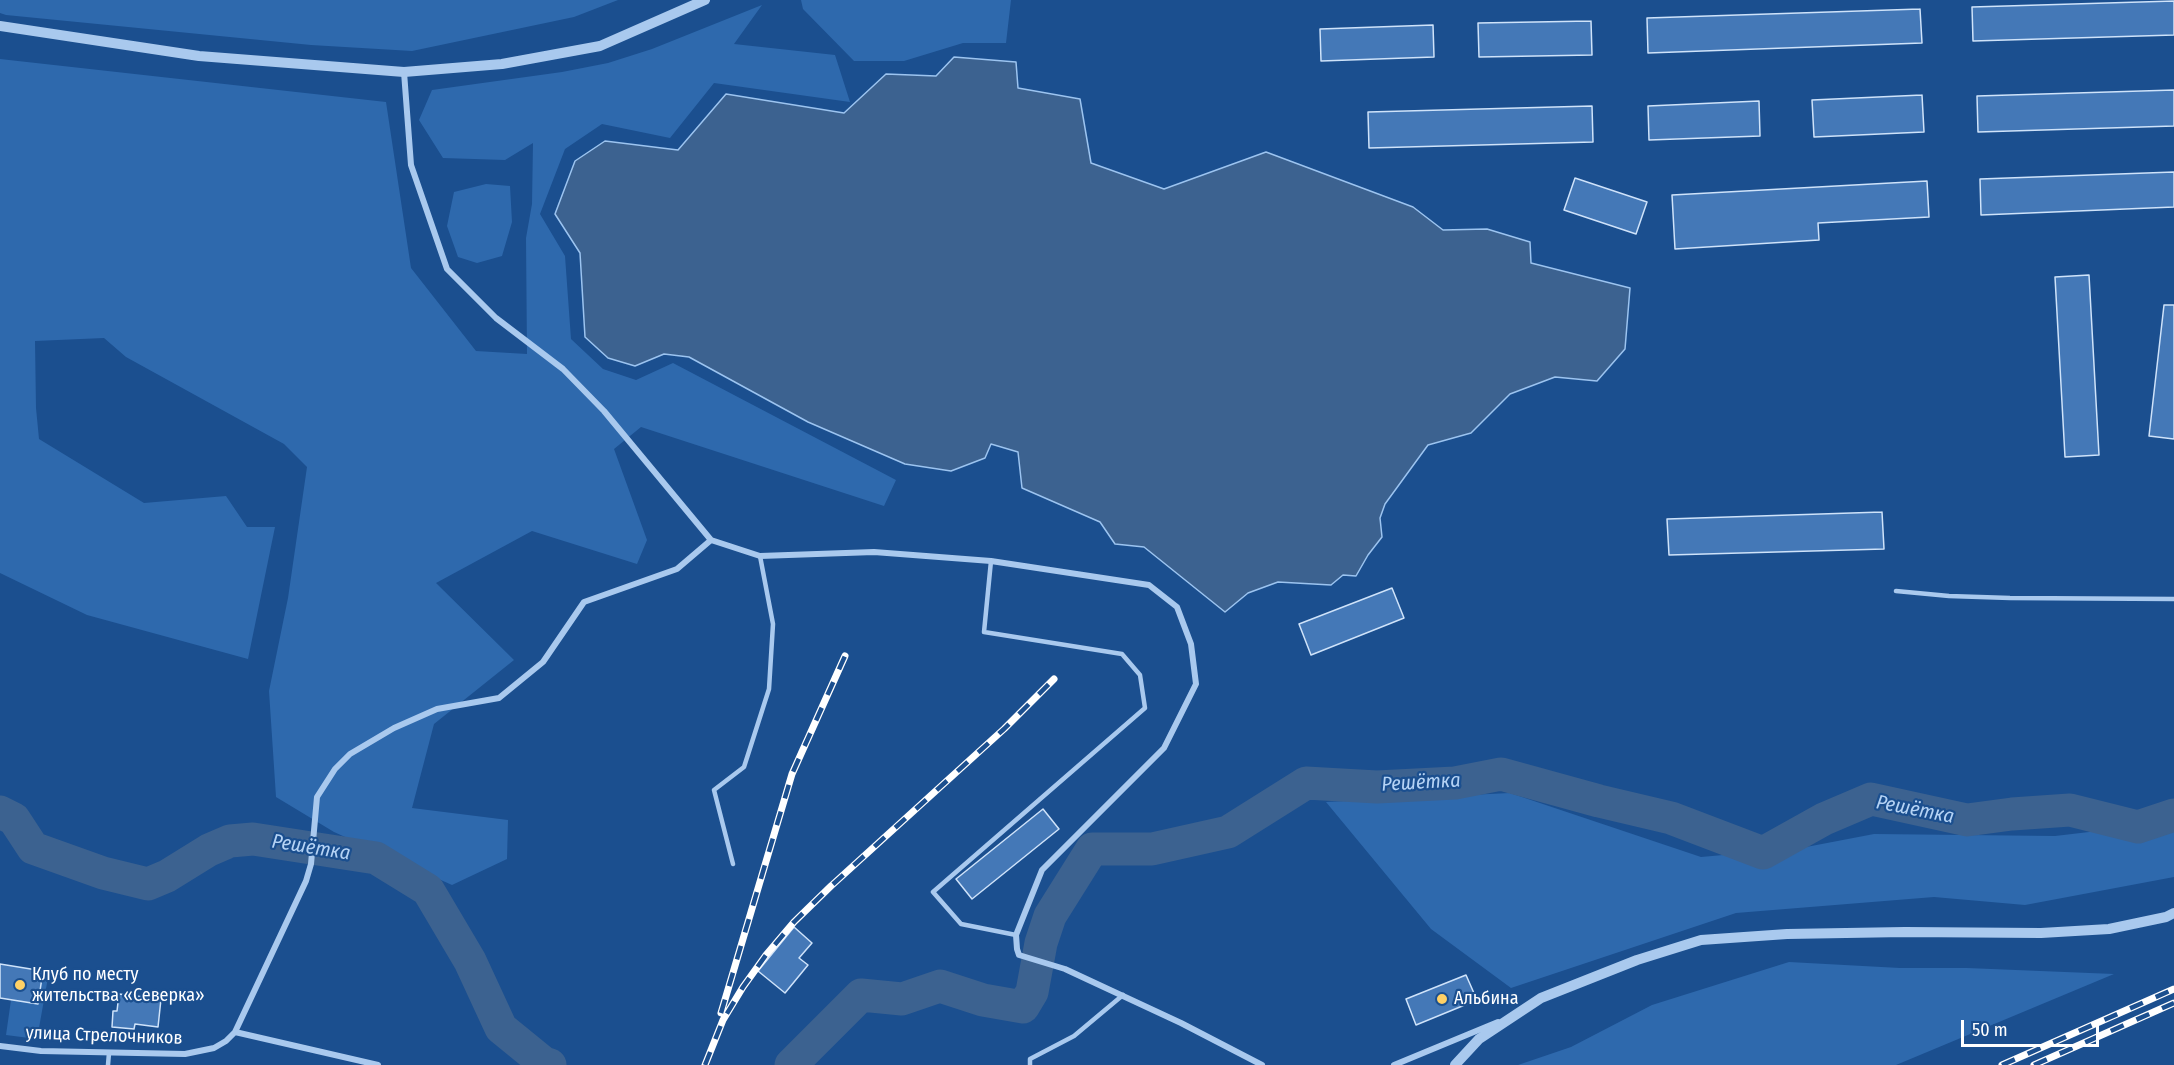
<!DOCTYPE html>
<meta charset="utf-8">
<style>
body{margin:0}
#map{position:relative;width:2174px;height:1065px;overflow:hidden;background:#1b4f8f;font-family:"Fira Sans Condensed",sans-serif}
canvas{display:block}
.scale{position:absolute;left:1961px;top:1020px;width:138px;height:27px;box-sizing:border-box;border:3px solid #fff;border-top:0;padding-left:8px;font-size:18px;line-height:21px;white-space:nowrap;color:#fff;-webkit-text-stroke:4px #1b4f8f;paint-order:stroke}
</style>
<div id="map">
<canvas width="2174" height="1065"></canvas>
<div class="scale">50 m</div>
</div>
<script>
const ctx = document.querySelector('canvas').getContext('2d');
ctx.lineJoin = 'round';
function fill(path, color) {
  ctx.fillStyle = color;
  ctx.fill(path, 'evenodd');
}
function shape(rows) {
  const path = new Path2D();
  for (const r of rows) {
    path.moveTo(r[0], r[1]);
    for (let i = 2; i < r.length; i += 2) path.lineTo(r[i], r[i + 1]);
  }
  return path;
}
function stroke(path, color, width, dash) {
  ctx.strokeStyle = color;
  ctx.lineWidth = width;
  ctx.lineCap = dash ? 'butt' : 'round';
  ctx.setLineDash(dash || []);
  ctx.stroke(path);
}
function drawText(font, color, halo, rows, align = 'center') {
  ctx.font = font + ' "Fira Sans Condensed",sans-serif';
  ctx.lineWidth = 4.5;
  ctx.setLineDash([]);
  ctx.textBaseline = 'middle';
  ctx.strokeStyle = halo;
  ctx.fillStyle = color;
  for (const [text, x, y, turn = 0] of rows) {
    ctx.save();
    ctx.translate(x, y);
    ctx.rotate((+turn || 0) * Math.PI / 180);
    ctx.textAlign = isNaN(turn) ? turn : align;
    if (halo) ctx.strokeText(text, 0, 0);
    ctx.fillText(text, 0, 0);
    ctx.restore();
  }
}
fill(shape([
 [0,0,618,0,574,17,412,51,311,45,6,15,0,13],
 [801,0,1011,0,1006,43,963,43,904,61,854,61,803,9],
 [762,5,734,44,835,55,850,102,714,83,670,138,602,124,565,149,540,214,565,256,571,339,603,369,636,380,673,363,896,480,884,506,641,427,614,449,647,540,637,564,532,531,436,583,514,660,434,724,412,808,508,820,507,859,452,885,334,832,276,797,269,691,288,598,307,467,284,444,126,357,104,338,35,341,36,408,39,439,144,503,226,496,247,527,275,527,248,659,87,615,0,573,0,59,386,102,411,268,476,351,527,354,526,238,532,204,533,143,505,160,443,158,419,120,432,90,562,72,608,63,652,49],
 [486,184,510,186,512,222,502,256,477,263,458,257,447,226,454,192],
 [1510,793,1701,857,1801,848,1874,834,2055,836,2174,822,2174,877,2025,905,1934,897,1736,913,1511,988,1431,929,1326,802],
 [1789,962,1900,968,1967,968,2114,974,1896,1065,1518,1065,1571,1047,1652,1005],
 [43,971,49,972,37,1039,6,1035,11,1000]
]), '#2e69ad');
const water = shape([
 [954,57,1016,62,1018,88,1080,99,1091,163,1164,189,1266,152,1413,207,1443,230,1487,229,1530,242,1531,263,1630,288,1625,349,1597,381,1555,377,1510,394,1471,433,1428,445,1385,504,1380,518,1382,537,1368,555,1356,576,1343,575,1331,585,1278,582,1248,593,1225,612,1144,547,1115,544,1100,522,1022,488,1018,452,991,444,985,458,951,471,905,464,808,422,689,357,664,354,635,366,608,358,585,337,580,253,555,214,575,161,605,141,678,150,726,94,844,113,886,74,936,76,954,57]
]);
fill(water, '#3c6290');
stroke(water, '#9cc4f0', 1.5);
stroke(shape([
 [0,812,14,819,33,848,103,873,148,884,167,876,209,850,230,841,253,839,376,858,428,890,470,961,501,1028,544,1063,550,1065],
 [791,1065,861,995,902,999,940,986,983,1000,1023,1007,1032,992,1041,943,1050,916,1092,849,1152,849,1228,832,1306,783,1377,787,1455,783,1501,774,1599,801,1671,818,1763,853,1824,819,1871,799,1967,820,2012,814,2070,810,2138,827,2174,815]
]), '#3c6290', 33);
const building = shape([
 [2174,1,2174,35,1973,41,1972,7,2174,1],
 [1920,9,1922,43,1648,53,1647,18,1920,9],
 [1591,21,1592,55,1479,57,1478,23,1591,21],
 [1433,25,1434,57,1321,61,1320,29,1433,25],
 [2174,90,2174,126,1978,132,1977,96,2174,90],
 [1922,95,1924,132,1814,137,1812,100,1922,95],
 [1759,101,1760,136,1649,140,1648,106,1759,101],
 [1592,106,1593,142,1369,148,1368,112,1592,106],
 [2174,172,2174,207,1981,215,1980,179,2174,172],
 [1575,178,1647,202,1636,234,1564,210,1575,178],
 [1927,181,1929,217,1818,223,1819,240,1675,249,1672,195,1927,181],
 [2089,275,2099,455,2065,457,2055,277,2089,275],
 [2164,305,2174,305,2174,439,2149,436,2164,305],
 [1882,512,1884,549,1669,555,1667,519,1882,512],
 [1392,588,1404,618,1311,655,1299,624,1392,588],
 [1043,809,1059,829,972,899,956,879,1043,809],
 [794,927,812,943,799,958,808,965,785,993,758,971,794,927],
 [0,964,43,971,38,1004,0,998,0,964],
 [1466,975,1477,1000,1416,1025,1406,999,1466,975],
 [119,994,161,999,158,1027,135,1024,134,1029,112,1027,113,1011,117,1011,119,994]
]);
fill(building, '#4478b7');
stroke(building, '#cfe3fa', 1.5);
stroke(shape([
 [991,561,984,632,1122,654,1140,675,1145,708,933,892,961,924,1016,935],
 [1896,591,1949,596,2010,598,2174,599],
 [733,864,714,790,744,767,769,689,773,624,760,556],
 [108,1065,109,1053],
 [1030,1065,1030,1059,1074,1036,1123,995]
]), '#a9c9ee', 4.5);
stroke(shape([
 [404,72,411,165,447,269,496,318,563,369,604,411,711,540,760,556,874,552,991,561,1149,585,1177,607,1191,644,1196,684,1164,748,1042,870,1016,935,1017,949,1019,955,1065,969,1181,1023,1262,1065],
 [235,1032,306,881,311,864,317,797,335,769,350,754,394,728,437,709,499,698,543,662,584,602,677,569,711,540],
 [0,1046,41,1051,185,1054,214,1048,226,1041,235,1032,378,1065],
 [1394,1065,1498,1022]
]), '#a9c9ee', 6);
stroke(shape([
 [0,26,199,56,404,72,502,64,600,46,705,0],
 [1455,1065,1479,1039,1541,998,1637,960,1701,940,1787,934,1905,932,2041,933,2109,929,2166,917,2174,913]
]), '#a9c9ee', 10);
const rail = shape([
 [721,1013,792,774,845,656],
 [705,1065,723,1020,743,987,766,955,794,922,831,886,1004,729,1054,679],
 [2002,1065,2174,989],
 [2034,1065,2174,1003]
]);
stroke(rail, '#fff', 7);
stroke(rail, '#1b4f8f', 4.5, [14]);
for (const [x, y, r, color] of [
 [20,985,6,"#ffd166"],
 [1442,999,6,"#ffd166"]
]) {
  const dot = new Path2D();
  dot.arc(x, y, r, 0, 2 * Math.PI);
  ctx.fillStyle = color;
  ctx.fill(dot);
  stroke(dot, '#1b4f8f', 2);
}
drawText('18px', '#fff', '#1b4f8f', [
 ["Клуб по месту",32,975],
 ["жительства «Северка»",32,996],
 ["Альбина",1454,999]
], 'left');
drawText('18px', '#fff', '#1b4f8f', [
 ["улица Стрелочников",104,1036,2]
]);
drawText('italic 20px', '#b5d3f5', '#1b4f8f', [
 ["Решётка",1421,783,-3],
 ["Решётка",1915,810,11],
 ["Решётка",311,848,9]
]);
</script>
